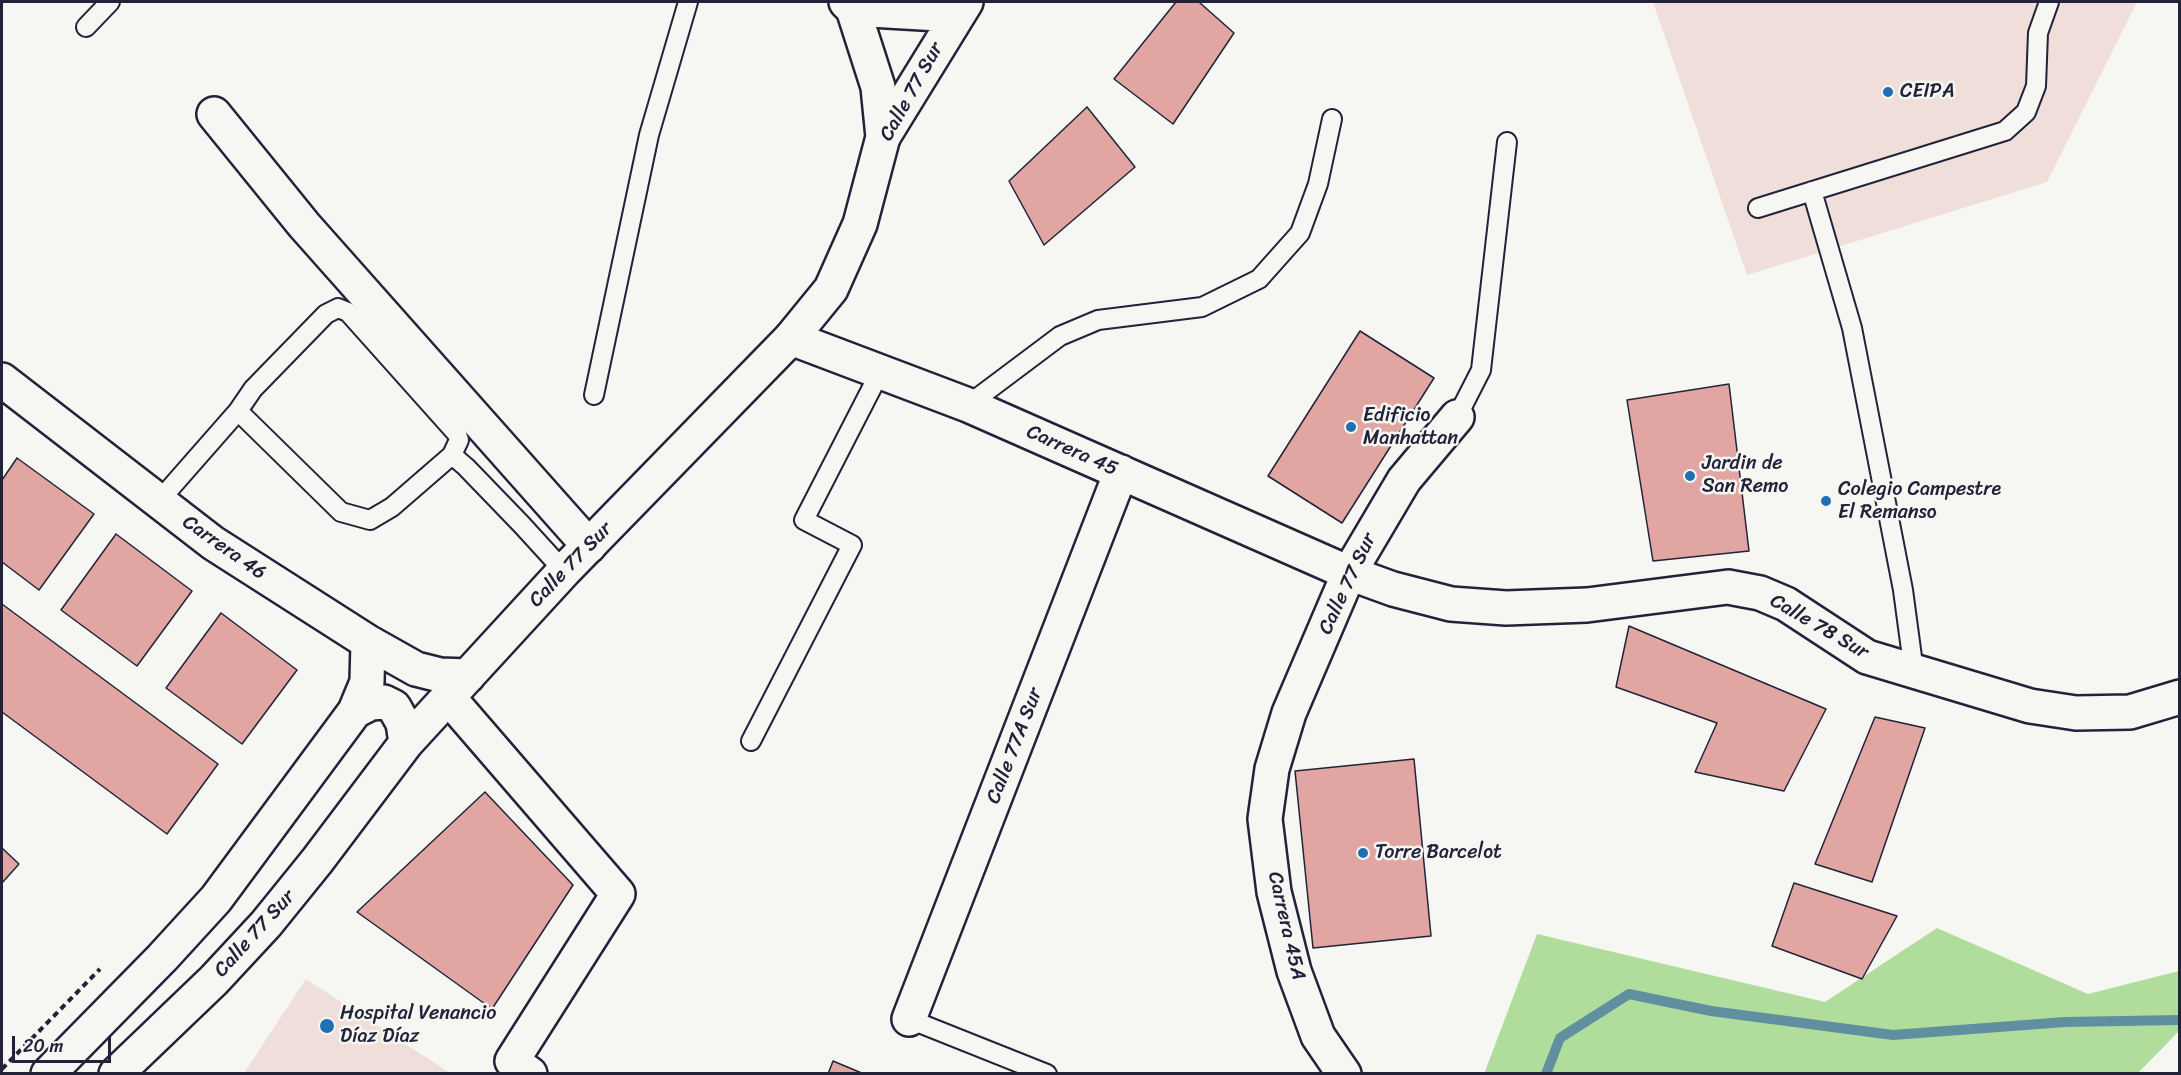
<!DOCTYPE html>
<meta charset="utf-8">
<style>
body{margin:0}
#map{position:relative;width:2181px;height:1075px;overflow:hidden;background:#f6f6f2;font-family:Sriracha,sans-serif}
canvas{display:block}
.frame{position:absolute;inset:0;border:3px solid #22223b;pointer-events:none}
.scale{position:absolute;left:12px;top:1036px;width:99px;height:27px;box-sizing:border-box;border:3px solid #22223b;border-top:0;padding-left:8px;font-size:18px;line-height:21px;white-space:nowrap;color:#22223b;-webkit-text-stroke:4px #f6f6f2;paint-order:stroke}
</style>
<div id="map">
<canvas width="2181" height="1075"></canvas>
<div class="frame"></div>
<div class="scale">20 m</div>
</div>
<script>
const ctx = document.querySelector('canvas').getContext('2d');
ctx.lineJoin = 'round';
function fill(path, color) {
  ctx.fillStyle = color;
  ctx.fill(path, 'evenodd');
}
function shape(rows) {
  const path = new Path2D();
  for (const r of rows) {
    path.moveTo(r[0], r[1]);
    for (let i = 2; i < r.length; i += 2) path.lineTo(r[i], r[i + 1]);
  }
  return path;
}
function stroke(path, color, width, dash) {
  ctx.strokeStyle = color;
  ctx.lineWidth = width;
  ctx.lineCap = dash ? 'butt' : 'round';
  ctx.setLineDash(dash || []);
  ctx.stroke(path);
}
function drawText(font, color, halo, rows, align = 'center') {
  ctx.font = font + ' Sriracha,sans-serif';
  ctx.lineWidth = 5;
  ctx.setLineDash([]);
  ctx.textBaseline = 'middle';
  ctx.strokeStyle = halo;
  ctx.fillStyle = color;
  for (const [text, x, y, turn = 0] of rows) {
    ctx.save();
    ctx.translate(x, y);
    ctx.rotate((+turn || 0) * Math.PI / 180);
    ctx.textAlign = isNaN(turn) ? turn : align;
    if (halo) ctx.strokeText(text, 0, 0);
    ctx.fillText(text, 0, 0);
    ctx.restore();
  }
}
fill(shape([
 [1653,2,2137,2,2047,182,1747,275],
 [306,979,450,1073,244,1073]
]), '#f0deda');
fill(shape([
 [1937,928,2088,994,2179,971,2179,1031,2138,1073,1595,1074,1590,1072,1589,1074,1484,1074,1537,934,1825,1002]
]), '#b1dd9c');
stroke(shape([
 [1546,1074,1560,1038,1629,994,1711,1011,1893,1035,2065,1022,2180,1020]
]), '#6090a0', 10);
const building = shape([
 [1176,2,1199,2,1234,33,1173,124,1114,79,1176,2],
 [1087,107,1135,167,1044,245,1009,181,1087,107],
 [1360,331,1434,378,1342,523,1268,476,1360,331],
 [1729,384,1749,551,1653,561,1627,400,1729,384],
 [17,458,94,514,39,590,2,562,2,480,17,458],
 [116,534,192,591,137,666,61,610,116,534],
 [2,604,218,764,167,834,2,712,2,604],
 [221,613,297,670,242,744,166,688,221,613],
 [1629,626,1826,709,1784,791,1695,772,1717,723,1616,687,1629,626],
 [1875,717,1925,728,1872,882,1815,864,1875,717],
 [1414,759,1431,936,1313,948,1295,771,1414,759],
 [485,792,573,885,492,1009,357,912,485,792],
 [2,848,19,864,2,883,2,848],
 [1794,883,1897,916,1862,979,1772,946,1794,883],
 [833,1061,864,1074,828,1074,833,1061]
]);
fill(building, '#e1a6a1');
stroke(building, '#22223b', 1.5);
const lane = shape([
 [86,27,110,2],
 [1812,191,1852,328,1903,590,1914,672],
 [1758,208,2005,131,2026,112,2036,86,2038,33,2049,2],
 [594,395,649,135,688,2],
 [968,405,1060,336,1098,320,1202,307,1259,279,1300,233,1318,184,1332,119],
 [1457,417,1481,370,1507,142],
 [452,455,459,440,457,434,348,312,338,308,326,314,253,389,238,411,341,512,370,520,392,507,452,455,466,467,522,525,564,571],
 [159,501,238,411],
 [751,741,852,545,804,520,880,372],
 [909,1019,1047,1074]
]);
const street = shape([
 [853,9,956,15],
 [214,114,304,225,589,546],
 [883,137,966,2],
 [791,338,968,405,1349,573,1393,589,1451,604,1506,608,1587,605,1728,587,1760,593,1786,604,1867,657,2030,706,2076,713,2130,712,2180,697],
 [448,697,618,894,512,1061,530,1074],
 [909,1019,1121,472],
 [1344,1074,1318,1036,1294,971,1274,892,1265,819,1272,769,1289,713,1349,573,1404,480,1457,417]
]);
const secondary = shape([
 [2,380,213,543,368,642,416,669,440,675,468,676],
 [355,711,371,703,384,702,394,707,403,723,406,743],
 [48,1074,162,958,216,899,355,711,367,682,368,642],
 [116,1074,214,980,266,924,317,861,406,743,564,571,791,338,831,289,860,224,883,137,878,87,853,9,846,2]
]);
stroke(lane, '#22223b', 22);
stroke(street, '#22223b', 38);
stroke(secondary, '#22223b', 38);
stroke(shape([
 [2,1069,100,969]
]), '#22223b', 4, [6, 4.5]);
stroke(lane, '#f6f6f2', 18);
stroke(street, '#f6f6f2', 33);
stroke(secondary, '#f6f6f2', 33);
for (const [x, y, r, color] of [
 [1888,92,6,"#1f6fb2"],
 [1351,427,6,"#1f6fb2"],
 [1690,476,6,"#1f6fb2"],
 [1826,501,6,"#1f6fb2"],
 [1363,853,6,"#1f6fb2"],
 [327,1026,8,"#1f6fb2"]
]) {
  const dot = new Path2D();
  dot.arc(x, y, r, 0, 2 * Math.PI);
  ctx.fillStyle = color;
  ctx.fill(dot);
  stroke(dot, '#f6f6f2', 2);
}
drawText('20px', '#22223b', '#f6f6f2', [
 ["Calle 77 Sur",912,92,-61],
 ["Carrera 45",1072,451,24],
 ["Carrera 46",224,548,35],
 ["Calle 77 Sur",571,565,-46],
 ["Calle 77 Sur",1348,584,-65],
 ["Calle 78 Sur",1819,627,30],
 ["Calle 77A Sur",1015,746,-69],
 ["Carrera 45A",1286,926,77],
 ["Calle 77 Sur",255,934,-48]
]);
drawText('20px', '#22223b', '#f6f6f2', [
 ["CEIPA",1900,92],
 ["Edificio",1363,416],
 ["Manhattan",1363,439],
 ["Jardin de",1702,464],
 ["San Remo",1702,487],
 ["Colegio Campestre",1838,490],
 ["El Remanso",1838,513],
 ["Torre Barcelot",1375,853],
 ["Hospital Venancio",340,1014],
 ["Díaz Díaz",340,1037]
], 'left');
</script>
